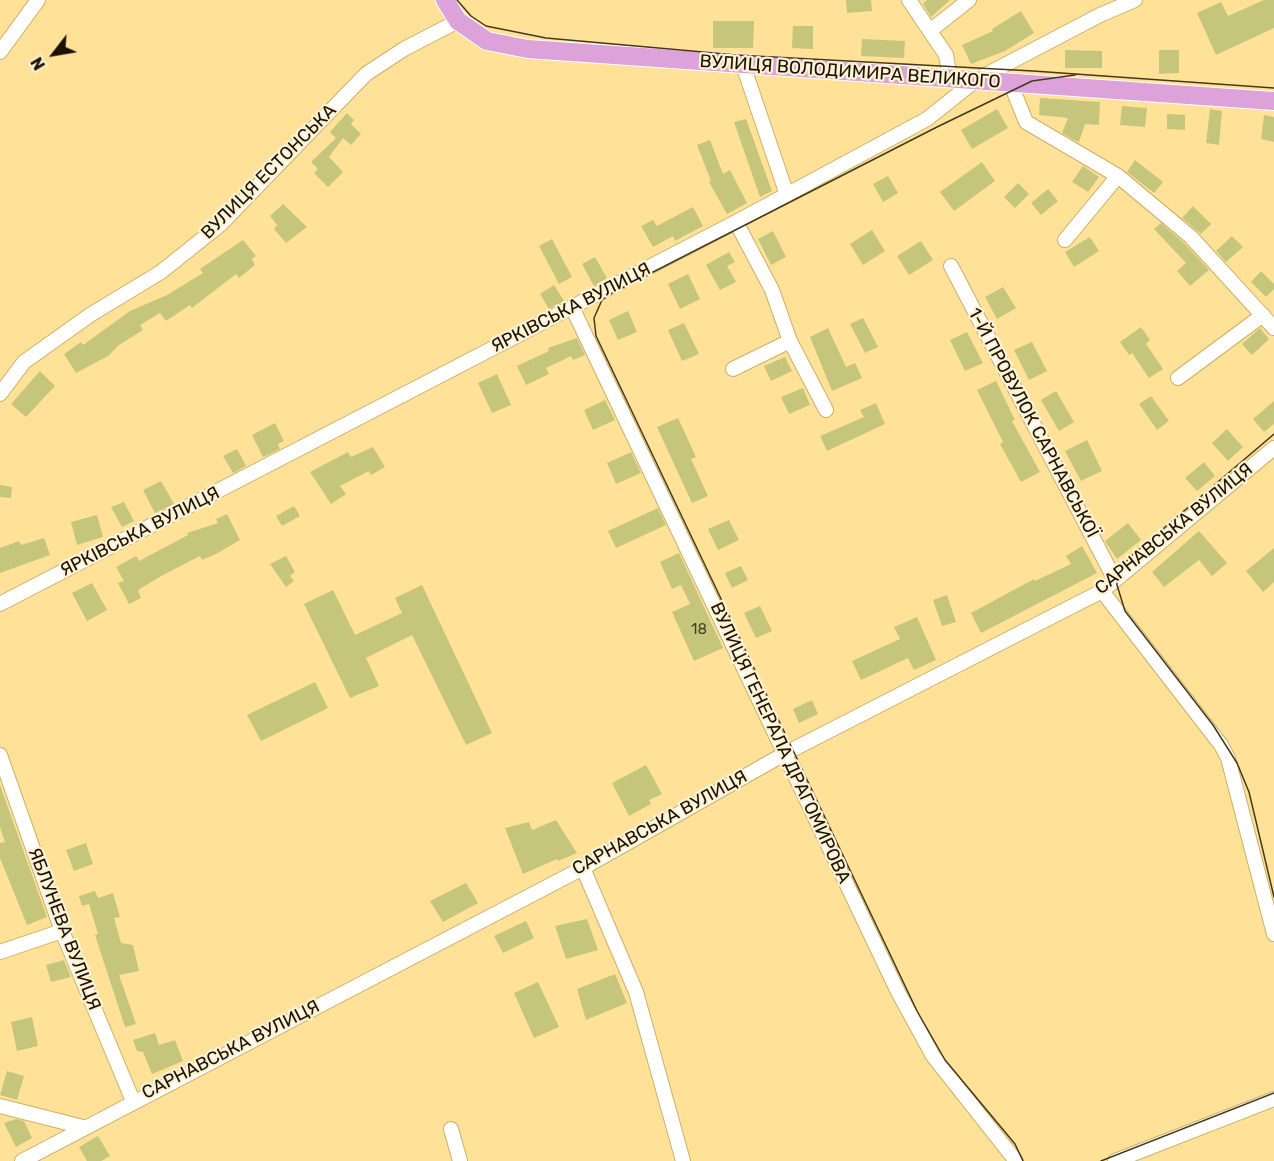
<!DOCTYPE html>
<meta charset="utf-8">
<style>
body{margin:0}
#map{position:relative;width:1274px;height:1161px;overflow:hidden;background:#ffe298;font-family:Rubik,sans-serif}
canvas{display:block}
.north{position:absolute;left:24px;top:24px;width:60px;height:60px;-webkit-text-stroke:4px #fdf2d5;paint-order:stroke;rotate:239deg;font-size:16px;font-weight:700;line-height:24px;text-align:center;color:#1b1300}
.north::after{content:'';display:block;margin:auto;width:21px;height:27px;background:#1b1300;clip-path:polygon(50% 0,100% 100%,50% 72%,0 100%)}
</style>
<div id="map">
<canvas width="1274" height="1161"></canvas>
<div class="north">N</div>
</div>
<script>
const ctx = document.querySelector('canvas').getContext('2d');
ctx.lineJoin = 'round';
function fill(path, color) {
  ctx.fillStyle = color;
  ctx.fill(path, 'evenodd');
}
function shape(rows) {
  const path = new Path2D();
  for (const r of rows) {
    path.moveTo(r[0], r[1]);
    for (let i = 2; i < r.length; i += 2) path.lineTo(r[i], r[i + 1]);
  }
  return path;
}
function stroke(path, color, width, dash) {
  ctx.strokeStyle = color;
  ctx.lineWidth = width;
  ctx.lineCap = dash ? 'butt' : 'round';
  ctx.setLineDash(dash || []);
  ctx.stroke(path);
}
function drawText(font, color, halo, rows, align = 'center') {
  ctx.font = font + ' Rubik,sans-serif';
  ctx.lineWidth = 4.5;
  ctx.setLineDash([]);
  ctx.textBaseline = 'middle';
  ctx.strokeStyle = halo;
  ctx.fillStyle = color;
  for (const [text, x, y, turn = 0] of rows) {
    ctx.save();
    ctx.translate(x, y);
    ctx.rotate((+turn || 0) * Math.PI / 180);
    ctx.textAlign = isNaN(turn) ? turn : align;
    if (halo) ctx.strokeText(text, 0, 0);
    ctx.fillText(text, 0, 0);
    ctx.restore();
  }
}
fill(shape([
 [846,0,871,0,872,11,847,13],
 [927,0,950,0,931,17,923,4],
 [1264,0,1274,0,1274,28,1216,55,1197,13,1221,2,1228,16],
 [1021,11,1034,33,1005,51,971,64,962,45,993,31,992,29],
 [713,21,754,21,753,48,713,48],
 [793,26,813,26,813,49,792,48],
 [862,39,905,41,904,58,861,56],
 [1065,50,1102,51,1102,68,1065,68],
 [1159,50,1179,50,1179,73,1159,74],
 [1040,98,1100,102,1099,125,1085,124,1079,142,1074,140,1062,133,1068,118,1039,115],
 [1122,106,1147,108,1145,127,1120,125],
 [997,109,1008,128,972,149,961,130],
 [1210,109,1222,111,1219,145,1206,143],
 [347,113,354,120,351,124,361,134,351,145,343,138,329,157,343,172,328,187,314,173,318,169,311,162,336,138,330,132],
 [1167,114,1185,115,1185,130,1167,129],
 [1264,115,1274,117,1274,142,1261,139],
 [746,119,772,191,760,197,734,122],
 [710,140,723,174,730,170,747,203,727,214,709,182,711,181,697,145],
 [1135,160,1163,182,1154,193,1127,172],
 [982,162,995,181,954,211,940,192],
 [1083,166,1099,177,1088,192,1072,182],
 [888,176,898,193,883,202,873,184],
 [1018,183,1029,194,1015,208,1004,197],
 [1048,189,1058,201,1041,215,1031,203],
 [283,204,307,227,286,243,274,229,277,225,270,216],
 [1193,206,1211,224,1201,234,1182,218],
 [693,207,703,226,675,241,673,236,653,247,641,226,653,220,657,226],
 [1161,223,1185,244,1209,270,1190,286,1177,271,1186,263,1154,229],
 [872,230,885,251,863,265,850,244],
 [773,231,786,257,771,265,758,239],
 [1232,236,1243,247,1226,262,1216,251],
 [1090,237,1099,251,1074,267,1065,252],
 [552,239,572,277,559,284,539,246],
 [243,240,256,256,252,259,255,265,239,278,236,274,192,308,190,305,166,321,160,313,140,325,143,330,119,345,108,356,76,373,64,354,81,342,83,345,130,311,167,295,203,273,200,269],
 [921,241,933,260,909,275,897,256],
 [729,252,735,262,727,266,736,282,720,290,706,265],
 [595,257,607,278,594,286,582,264],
 [1261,271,1274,284,1274,289,1266,297,1251,282],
 [688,274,700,299,680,309,668,284],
 [554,285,564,301,549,309,540,294],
 [1003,287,1016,308,997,319,985,297],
 [628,311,637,332,618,340,609,320],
 [863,318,878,347,865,353,850,324],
 [684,323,699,354,682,361,668,330],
 [1141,327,1150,340,1146,344,1163,369,1149,378,1132,353,1129,355,1120,342],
 [828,328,846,367,855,363,862,378,832,391,810,337],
 [1260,328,1269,339,1252,355,1242,344],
 [967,332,983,363,965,371,950,340],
 [577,338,585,355,573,360,571,356,546,368,549,374,526,385,517,366,549,351,548,348],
 [1032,342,1047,371,1029,380,1014,350],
 [785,357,792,371,771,381,764,366],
 [40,371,55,386,26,417,11,404],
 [497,374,511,405,492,413,478,383],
 [996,381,1015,420,1012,421,1040,472,1021,482,1000,444,1003,442,977,390],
 [803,388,810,405,789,414,781,397],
 [1056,391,1074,422,1059,431,1041,400],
 [1151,396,1169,421,1157,430,1139,404],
 [605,400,615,420,593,430,584,410],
 [1274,401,1274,424,1264,432,1253,419],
 [876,403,885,424,827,451,820,436,864,417,860,410],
 [678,418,696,457,691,459,708,496,692,503,657,427],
 [275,423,284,441,278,444,280,449,263,457,252,435],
 [1227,429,1243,447,1228,461,1212,443],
 [1087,440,1102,471,1081,481,1065,451],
 [373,447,385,467,371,475,369,471,340,486,346,494,331,504,310,472,348,452,351,457],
 [237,449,246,466,233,473,223,456],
 [631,452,641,473,616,484,607,463],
 [1204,462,1215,476,1197,491,1185,478],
 [161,481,174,504,155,513,143,490],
 [0,485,12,487,11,498,0,497],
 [124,502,134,521,122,527,111,507],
 [294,506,300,516,282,526,276,516],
 [658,508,666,525,616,548,608,531],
 [227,514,240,540,218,553,202,560,200,556,163,575,138,590,141,598,129,604,118,583,124,581,116,567,136,556,139,561,188,535,187,533,218,523,216,519],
 [97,515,103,537,77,545,71,522],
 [729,520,739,540,718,550,708,529],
 [1128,523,1141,540,1117,559,1105,541],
 [1199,531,1227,563,1212,576,1199,560,1164,587,1152,572],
 [44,538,50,555,0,573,0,548,19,541,21,545],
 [1082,546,1097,573,981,633,971,613,1034,579,1035,581,1071,564,1066,556],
 [1274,548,1274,582,1263,592,1246,571],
 [679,553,723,648,694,661,672,612,690,604,681,585,672,589,660,562],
 [286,556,295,572,290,576,294,581,286,587,270,564],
 [741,566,748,580,732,588,725,573],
 [92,583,107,610,87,621,72,593],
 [422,585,492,733,466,745,412,635,366,658,379,686,350,698,304,604,333,590,355,635,402,613,395,598],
 [947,595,956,622,942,626,933,600],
 [760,606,772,631,756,638,744,613],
 [917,617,936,660,914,670,908,658,861,680,852,661,900,639,894,627],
 [315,682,328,708,261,741,247,715],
 [812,700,818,714,799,723,793,709],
 [646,765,662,794,649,800,651,804,629,816,612,783],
 [0,785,47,917,27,925,0,858,0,843,5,842,0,827],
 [556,820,577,853,558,861,557,859,523,874,505,828,529,822,532,830],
 [86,843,93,864,74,871,66,850],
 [466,883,478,903,443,922,430,901],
 [95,891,98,898,113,893,120,917,114,918,121,943,133,945,139,971,119,975,136,1024,125,1027,95,935,98,934,89,904,82,906,79,896],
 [587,919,598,950,566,959,555,926],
 [526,921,534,938,503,953,494,936],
 [64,960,71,977,51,982,46,965],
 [615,974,627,1003,586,1020,577,989],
 [538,982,559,1027,534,1038,514,993],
 [32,1017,38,1046,17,1051,11,1022],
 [155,1033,159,1045,175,1040,183,1061,152,1074,143,1052,137,1051,133,1040],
 [7,1071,24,1076,17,1100,0,1095],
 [16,1119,24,1121,32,1138,16,1147,4,1123],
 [98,1136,110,1156,101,1161,87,1161,79,1147]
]), '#c5c67b');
const minor = shape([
 [909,0,946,55,950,78],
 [931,30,969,0],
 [0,52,38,0],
 [743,65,787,195],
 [1010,82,1026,122,1118,176,1191,237,1274,328],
 [736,222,772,290,790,341,826,410],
 [1065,240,1118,176],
 [951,266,1115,580],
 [572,307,898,992,933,1056,1016,1161],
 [733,369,790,341],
 [1178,378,1263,315],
 [0,394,24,362,90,315,161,272,221,224,366,74,404,49,458,21],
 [1102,591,1221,745,1228,758,1274,934],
 [0,604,736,222,927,119,976,80,1100,15,1135,0],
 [0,755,62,931,133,1101],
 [583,868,636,992,683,1161],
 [0,952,62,931],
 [0,1106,83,1127],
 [451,1129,460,1161],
 [22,1161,583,868,786,753,1102,591,1274,448],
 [1115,1161,1274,1099]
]);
const major = shape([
 [445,0,458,21,487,41,528,49,1274,101]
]);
stroke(minor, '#ccb067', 16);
stroke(major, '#fff', 20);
stroke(minor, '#fff', 14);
stroke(major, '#dca2d9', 18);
stroke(shape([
 [457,0,471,16,486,26,546,38,737,55,1033,71,1274,88],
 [1274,434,1130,557,1117,575,1117,585,1125,611,1213,725,1237,763,1249,792,1274,897],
 [1023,1161,1015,1144,945,1060,917,1011,596,336,594,318,602,300,612,293,937,127,1032,81,1075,75],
 [1101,1161,1274,1093]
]), '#45391c', 1.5);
drawText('15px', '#46401f', null, [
 ["18",699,630]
]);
drawText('18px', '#1b1300', '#fdf2d5', [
 ["ВУЛИЦЯ ВОЛОДИМИРА ВЕЛИКОГО",850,72,4],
 ["ВУЛИЦЯ ЕСТОНСЬКА",269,172,-45],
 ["ЯРКІВСЬКА ВУЛИЦЯ",571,308,-27],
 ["1-Й ПРОВУЛОК САРНАВСЬКОЇ",1033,423,62],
 ["САРНАВСЬКА ВУЛИЦЯ",1174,529,-39],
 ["ЯРКІВСЬКА ВУЛИЦЯ",140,532,-27],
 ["ВУЛИЦЯ ГЕНЕРАЛА ДРАГОМИРОВА",780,743,65],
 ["САРНАВСЬКА ВУЛИЦЯ",660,823,-29],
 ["ЯБЛУНЕВА ВУЛИЦЯ",64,929,69],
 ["САРНАВСЬКА ВУЛИЦЯ",231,1050,-27]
]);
</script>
